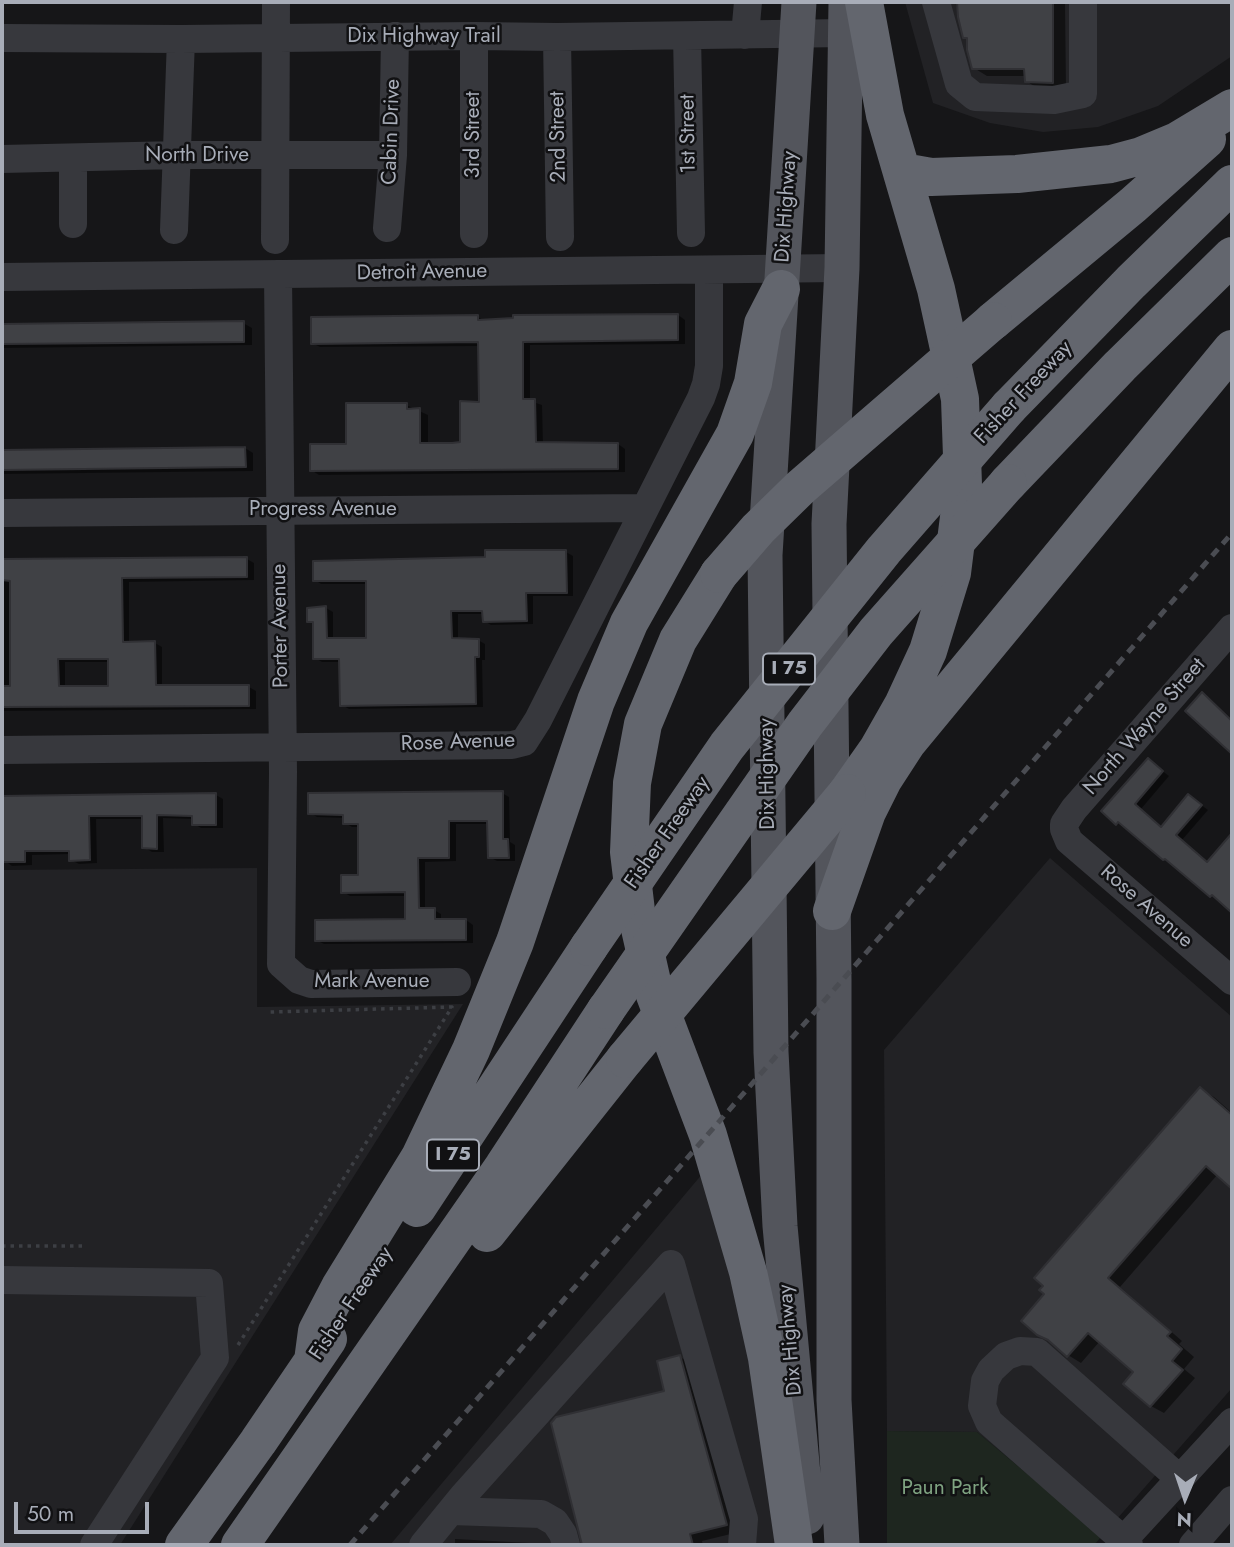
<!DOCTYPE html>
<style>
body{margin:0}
#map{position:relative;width:1234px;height:1547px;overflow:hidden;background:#161618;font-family:Jost,sans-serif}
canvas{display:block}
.frame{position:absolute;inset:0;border:4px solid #a8adb8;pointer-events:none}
.north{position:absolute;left:1150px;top:1463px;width:70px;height:70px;-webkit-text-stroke:5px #111113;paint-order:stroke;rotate:182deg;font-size:19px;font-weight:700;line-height:28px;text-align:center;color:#a8adb8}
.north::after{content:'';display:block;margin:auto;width:24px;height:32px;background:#a8adb8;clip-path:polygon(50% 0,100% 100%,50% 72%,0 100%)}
.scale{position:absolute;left:14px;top:1502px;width:135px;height:32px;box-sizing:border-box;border:4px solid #a8adb8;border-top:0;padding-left:9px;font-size:21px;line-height:24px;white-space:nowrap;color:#a8adb8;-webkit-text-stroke:5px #111113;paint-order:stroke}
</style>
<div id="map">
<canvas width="1234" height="1547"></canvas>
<div class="frame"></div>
<div class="north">N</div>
<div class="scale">50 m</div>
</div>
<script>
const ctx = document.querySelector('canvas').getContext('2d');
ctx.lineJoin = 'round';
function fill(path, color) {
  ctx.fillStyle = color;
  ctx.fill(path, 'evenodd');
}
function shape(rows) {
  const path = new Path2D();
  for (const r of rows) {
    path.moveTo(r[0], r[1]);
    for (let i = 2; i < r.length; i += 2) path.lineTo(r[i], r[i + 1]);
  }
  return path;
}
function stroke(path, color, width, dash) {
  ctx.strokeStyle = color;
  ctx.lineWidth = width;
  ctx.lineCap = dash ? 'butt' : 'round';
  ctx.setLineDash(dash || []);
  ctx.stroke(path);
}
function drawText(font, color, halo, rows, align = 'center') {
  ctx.font = font + ' Jost,sans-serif';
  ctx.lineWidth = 5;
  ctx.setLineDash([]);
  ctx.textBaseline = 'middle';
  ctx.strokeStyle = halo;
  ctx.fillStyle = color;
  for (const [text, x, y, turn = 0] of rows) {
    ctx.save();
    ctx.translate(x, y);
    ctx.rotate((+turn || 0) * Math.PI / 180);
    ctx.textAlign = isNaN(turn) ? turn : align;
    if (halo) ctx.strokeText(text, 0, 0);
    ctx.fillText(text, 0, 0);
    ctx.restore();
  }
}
fill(shape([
 [905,2,1232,2,1232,56,1158,106,1098,127,1043,132,990,123,933,103],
 [1050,858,1232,1017,1232,1388,1102,1536,977,1432,887,1431,884,1050],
 [257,868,257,1007,463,1004,120,1545,2,1545,2,870],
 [703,1173,800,1545,390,1545]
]), '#222225');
fill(shape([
 [887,1431,977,1432,1102,1536,1094,1545,887,1545]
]), '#1e261f');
fill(shape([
 [955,2,1065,2,1066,90,1039,89,1026,81,1026,76,987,76,974,68,969,39],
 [678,315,685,320,685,344,530,345,530,401,542,405,543,444,618,444,625,449,625,472,319,475,311,470,406,405,428,415,428,445,462,444,481,404,480,346,320,347,312,343,478,317,485,321],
 [243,323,252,328,252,345,2,348,2,326],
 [245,448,253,453,253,471,2,474,2,451],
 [566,552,573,556,573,596,533,596,533,624,491,625,484,621,484,614,458,614,458,640,478,640,485,644,485,660,482,660,483,707,349,709,342,705,341,662,322,662,315,658,315,625,309,621,326,608,333,612,333,639,368,640,368,584,321,584,315,580],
 [247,559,254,563,254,580,129,582,129,644,155,643,162,647,162,687,249,687,256,691,256,709,2,711,2,561],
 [65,662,109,662,109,687,65,687],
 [1202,694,1232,720,1232,753,1187,710],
 [1148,760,1169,776,1141,809,1162,828,1189,796,1208,810,1182,840,1208,863,1227,841,1232,844,1232,910,1117,823],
 [502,793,509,797,510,842,515,845,515,861,497,861,489,857,489,824,456,824,456,861,425,862,425,910,434,910,441,914,441,921,466,920,473,925,473,943,324,944,316,940,407,921,407,896,350,896,343,892,360,877,360,827,352,827,345,823,345,818,317,817,310,813],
 [216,795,223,799,223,828,201,828,194,824,194,819,163,818,164,852,152,852,144,847,144,819,96,819,97,863,79,864,71,860,71,854,32,855,32,865,12,866,5,861,2,798],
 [1201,1090,1214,1097,1232,1113,1232,1186,1218,1174,1120,1287,1182,1341,1179,1344,1194,1357,1184,1369,1195,1378,1164,1413,1151,1406,1125,1384,1136,1372,1100,1341,1081,1363,1068,1355,1046,1294],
 [680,1357,693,1365,739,1532,702,1541,703,1545,584,1545,576,1520,552,1424,666,1392],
 [455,1539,548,1544,550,1545,455,1545]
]), '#0007');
const building = shape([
 [957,2,1053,2,1053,83,1025,82,1024,69,972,69,967,50,967,38,963,38,958,17,957,2],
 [678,314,678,340,523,342,523,399,535,399,536,442,618,443,618,469,310,471,310,444,346,444,346,403,407,403,407,409,420,408,420,443,452,443,460,442,460,401,479,402,478,342,311,344,311,317,478,315,478,320,513,318,513,315,678,314],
 [244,321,244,342,2,344,2,324,244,321],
 [245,447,246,467,2,470,2,450,245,447],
 [485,550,566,550,567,593,526,593,527,621,483,622,482,611,451,611,452,638,479,639,479,657,475,657,476,704,340,706,339,659,313,659,313,622,307,622,307,608,326,606,327,638,366,638,366,581,313,581,313,561,485,557,485,550],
 [247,557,247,577,122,578,123,642,155,641,156,685,249,685,249,706,2,707,2,686,10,686,10,581,2,580,2,559,247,557],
 [58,659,108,659,108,686,59,686,58,659],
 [1202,692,1232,721,1232,754,1185,711,1202,692],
 [1148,758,1163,771,1135,804,1161,827,1188,794,1202,805,1176,835,1207,862,1232,833,1232,913,1212,895,1210,897,1165,859,1163,860,1118,822,1116,825,1101,811,1148,758],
 [503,791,503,839,508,839,509,858,488,858,487,821,449,821,449,858,418,858,419,908,435,908,435,919,466,919,466,940,315,941,315,920,405,919,405,892,341,893,341,875,358,875,358,824,343,824,343,815,308,814,308,793,503,791],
 [216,793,216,825,192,825,192,816,157,815,157,849,142,848,142,816,89,816,90,860,69,861,69,851,25,851,25,862,3,862,2,796,216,793],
 [1200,1087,1232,1115,1232,1189,1206,1166,1108,1278,1171,1332,1167,1336,1182,1349,1172,1361,1183,1370,1150,1407,1123,1384,1133,1372,1088,1333,1067,1357,1048,1340,1037,1335,1021,1321,1044,1294,1039,1290,1043,1286,1034,1278,1200,1087],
 [680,1355,727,1525,690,1534,693,1545,582,1545,551,1423,556,1417,664,1391,657,1361,680,1355]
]);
fill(building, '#404145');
stroke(building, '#303034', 2);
stroke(shape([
 [2,1246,83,1246],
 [238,1345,452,1007,270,1012]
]), '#3d3f44', 3.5, [3.5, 5]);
stroke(shape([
 [936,2,959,84,975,97,1054,100,1083,94,1083,2],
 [745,35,748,2],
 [474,36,474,234],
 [687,36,691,233],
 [557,37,560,237],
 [2,38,181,39,474,36,557,37,846,33],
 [2,159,178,155,393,155],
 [73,224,73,158],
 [387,228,393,155,395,36],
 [174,230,181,39],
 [275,240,276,2],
 [278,274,283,772,281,964,299,980,311,984,457,982],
 [2,277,842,268],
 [2,513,645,508],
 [1232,628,1074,809,1064,824,1064,829,1069,841,1232,981],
 [2,750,512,745,524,742,538,720,701,398,706,384,709,366,709,270],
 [2,1280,209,1283,215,1358,94,1545],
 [451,1511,541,1514,555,1522,563,1534,566,1545],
 [423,1545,463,1496,671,1264,744,1519,742,1545],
 [1119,1545,1232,1422],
 [1129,1545,989,1422,982,1406,985,1381,991,1370,1006,1356,1020,1351,1037,1352,1180,1479],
 [1193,1545,1232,1500]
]), '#37383d', 28);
stroke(shape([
 [799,2,765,555,771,1052,780,1226,807,1517],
 [842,1545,834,1400,834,979,829,524,842,268,846,2]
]), '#53555c', 35);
stroke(shape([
 [903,172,931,177,1017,174,1111,164,1141,156,1177,141,1232,108],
 [993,321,1133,205,1207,139],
 [1009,407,1131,282,1232,184],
 [1008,483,1120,366,1232,256],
 [719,574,678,640,643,724,632,783,629,852,636,911,655,995,708,1135,748,1272,767,1358,794,1545],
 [847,793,878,749,903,705,928,651,952,573,963,485,960,399,936,289,885,115,864,2],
 [832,911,867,812,883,780,907,743,1232,349],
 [417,1208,589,947],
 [487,1233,625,1059],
 [313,1361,317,1331,340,1287,420,1157,471,1050,515,942,596,701,629,623,735,434,753,383,763,324,781,289],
 [184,1545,258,1442,328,1339],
 [240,1545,503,1167,606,1010]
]), '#63666e', 38);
stroke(shape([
 [350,1545,1232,533]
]), '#4a4c52', 5, [9, 7]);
stroke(shape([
 [719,574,758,529,801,487,993,321],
 [589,947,727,746,884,550,1009,407],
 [606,1010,805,724,876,632,1008,483],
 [625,1059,847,793]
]), '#63666e', 38);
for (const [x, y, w] of [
 [789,669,52],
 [453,1155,52]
]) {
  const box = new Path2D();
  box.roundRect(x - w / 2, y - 15.5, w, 31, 5);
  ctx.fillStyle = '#111113';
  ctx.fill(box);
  stroke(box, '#a8adb8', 2);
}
drawText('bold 19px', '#a8adb8', null, [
 ["I 75",789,669],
 ["I 75",453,1155]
]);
drawText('21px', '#a8adb8', '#111113', [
 ["Dix Highway Trail",424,37],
 ["Cabin Drive",392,132,-88],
 ["1st Street",689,134,-91],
 ["3rd Street",474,135,-90],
 ["2nd Street",559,137,-91],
 ["North Drive",197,156],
 ["Dix Highway",787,207,-86],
 ["Detroit Avenue",422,273,-1],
 ["Fisher Freeway",1024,393,-47],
 ["Progress Avenue",323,510],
 ["Porter Avenue",281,626,-91],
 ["North Wayne Street",1145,727,-49],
 ["Rose Avenue",458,743,-2],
 ["Dix Highway",768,774,-91],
 ["Fisher Freeway",668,833,-55],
 ["Rose Avenue",1146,907,41],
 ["Mark Avenue",372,982],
 ["Fisher Freeway",352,1304,-56],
 ["Dix Highway",791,1340,-95]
]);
drawText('21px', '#7fa381', '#111113', [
 ["Paun Park",945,1489]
]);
</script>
